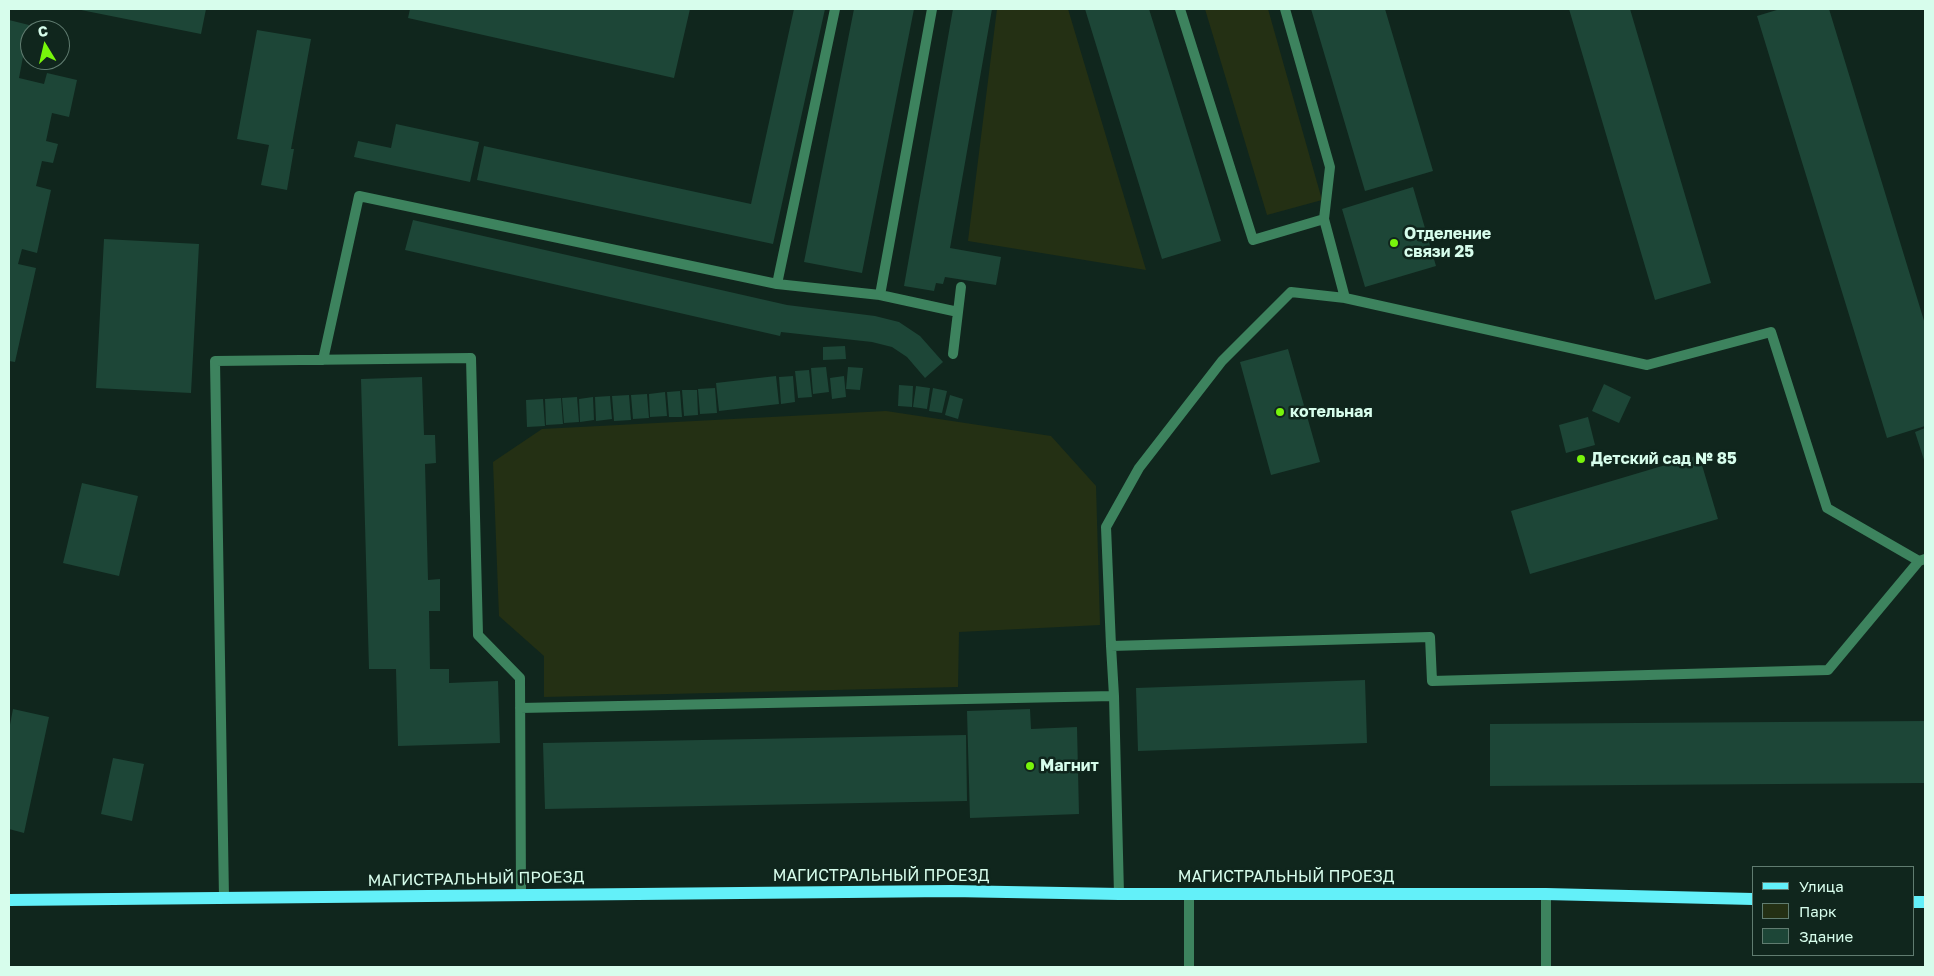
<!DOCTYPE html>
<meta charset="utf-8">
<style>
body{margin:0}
#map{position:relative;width:1934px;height:976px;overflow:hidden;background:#10261d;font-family:"Golos Text",sans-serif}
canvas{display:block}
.frame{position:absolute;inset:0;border:10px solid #d7fdec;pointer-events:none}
.legend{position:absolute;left:1752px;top:866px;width:162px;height:90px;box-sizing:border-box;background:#10261d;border:1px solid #607c70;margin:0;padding:6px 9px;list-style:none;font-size:15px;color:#d7fdec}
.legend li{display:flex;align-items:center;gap:10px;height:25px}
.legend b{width:25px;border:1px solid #607c70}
.north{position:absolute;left:20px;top:20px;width:50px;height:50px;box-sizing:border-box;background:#10261d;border:1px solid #607c70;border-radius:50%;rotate:351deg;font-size:14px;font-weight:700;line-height:20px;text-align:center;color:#d7fdec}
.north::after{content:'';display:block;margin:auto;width:18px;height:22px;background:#78f50b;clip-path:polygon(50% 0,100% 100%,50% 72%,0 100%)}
</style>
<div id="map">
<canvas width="1934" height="976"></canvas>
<div class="frame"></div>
<ul class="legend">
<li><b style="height:6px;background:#63f0f9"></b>Улица</li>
<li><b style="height:14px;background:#243014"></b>Парк</li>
<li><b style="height:14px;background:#1d4637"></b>Здание</li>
</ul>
<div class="north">С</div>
</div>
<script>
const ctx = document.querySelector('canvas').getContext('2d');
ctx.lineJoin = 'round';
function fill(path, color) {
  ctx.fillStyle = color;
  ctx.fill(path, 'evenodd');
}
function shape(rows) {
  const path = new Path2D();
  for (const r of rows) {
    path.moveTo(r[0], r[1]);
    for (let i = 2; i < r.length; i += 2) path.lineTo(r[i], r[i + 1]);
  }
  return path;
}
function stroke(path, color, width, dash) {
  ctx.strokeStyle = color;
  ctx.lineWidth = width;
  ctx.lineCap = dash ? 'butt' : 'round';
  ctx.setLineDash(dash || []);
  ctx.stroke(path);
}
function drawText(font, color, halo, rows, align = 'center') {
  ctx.font = font + ' "Golos Text",sans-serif';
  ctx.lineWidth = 5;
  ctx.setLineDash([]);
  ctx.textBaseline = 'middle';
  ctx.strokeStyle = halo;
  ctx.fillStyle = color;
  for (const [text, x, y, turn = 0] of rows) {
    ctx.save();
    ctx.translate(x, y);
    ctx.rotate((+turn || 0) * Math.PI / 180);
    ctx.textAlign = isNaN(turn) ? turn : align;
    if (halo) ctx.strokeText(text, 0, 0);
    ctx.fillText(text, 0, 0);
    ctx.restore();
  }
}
fill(shape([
 [997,9,1068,9,1146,270,968,241],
 [1205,9,1268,9,1322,200,1267,215],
 [886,411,1051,436,1096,486,1100,625,959,632,958,687,544,697,544,656,499,616,493,462,542,429]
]), '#243014');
fill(shape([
 [76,9,206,9,201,34],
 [410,9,690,9,674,78,408,18],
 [794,9,825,9,773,244,477,180,484,146,751,204],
 [854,9,914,9,862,273,804,262],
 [953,9,992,9,950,248,1001,257,996,285,945,277,943,284,936,283,934,291,904,286],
 [1085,9,1149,9,1221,241,1162,259],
 [1311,9,1385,9,1433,171,1365,191],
 [1569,9,1630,9,1711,283,1655,300],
 [1780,9,1829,9,1925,324,1925,426,1887,438,1757,16],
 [9,20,29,25,19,78,44,84,47,73,77,80,69,117,52,113,46,141,58,144,53,163,42,161,36,186,51,190,37,253,22,249,18,264,36,268,15,362,9,361],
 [257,30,311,39,291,149,294,149,287,190,261,185,269,145,237,139],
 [396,124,479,142,470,182,354,157,358,141,391,148],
 [1413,187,1436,266,1365,287,1342,209],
 [413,220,787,305,875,316,899,322,920,336,943,362,925,378,907,357,892,347,872,342,781,332,780,336,405,250],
 [104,239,199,244,191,393,96,388],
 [845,346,846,359,823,360,823,347],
 [1288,349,1320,462,1271,475,1240,362],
 [826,367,829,392,813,394,811,368],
 [848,367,863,368,860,390,846,389],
 [809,370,812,397,798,398,795,371],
 [776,376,779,404,719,411,716,383],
 [793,376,795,402,781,404,779,377],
 [844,376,846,397,832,399,830,378],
 [422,377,424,435,435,435,436,463,425,464,428,580,440,579,440,611,429,611,430,669,449,669,449,683,498,681,500,743,398,746,396,669,369,669,361,379],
 [1604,384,1631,397,1619,423,1592,411],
 [899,385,913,386,912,407,898,406],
 [916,386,930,388,927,409,913,407],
 [715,388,717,413,700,414,698,389],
 [933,388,947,391,942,413,929,411],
 [682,390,697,390,698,415,684,416],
 [680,391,682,417,669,417,667,392],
 [665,392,667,416,650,417,649,394],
 [647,394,649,418,633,419,631,395],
 [629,395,631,420,614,421,612,396],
 [950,395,963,399,958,419,945,415],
 [610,396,612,419,596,421,595,397],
 [577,397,579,422,564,423,562,398],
 [593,397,594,420,580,422,579,399],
 [561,398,563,424,546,425,545,399],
 [543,399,545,426,527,427,526,400],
 [1588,417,1595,445,1566,453,1559,425],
 [1925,428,1925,463,1915,432],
 [1699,455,1718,519,1530,574,1511,511],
 [82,483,138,496,119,576,63,563],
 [1365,680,1367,743,1138,751,1136,688],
 [13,709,49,717,24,833,9,829,9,730],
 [1030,709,1031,729,1077,727,1079,814,970,818,967,711],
 [1925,721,1925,783,1490,786,1490,724],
 [966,735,967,801,545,809,543,743],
 [113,758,144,764,132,821,101,814]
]), '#1d4637');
stroke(shape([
 [932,9,880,295,958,312],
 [1180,9,1253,240,1324,219],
 [1285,9,1330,167,1324,219,1345,298,1647,365,1771,332,1827,508,1919,561],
 [777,284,835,9],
 [953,354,961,287],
 [323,360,359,196,777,284,880,295],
 [1111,646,1106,527,1139,468,1222,361,1291,292,1345,298],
 [1114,696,1119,894],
 [520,708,1114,696,1111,646,1430,637,1432,681,1828,670,1919,561,1925,559],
 [224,898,215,361,471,358,478,635,520,678,521,895],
 [1546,967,1546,894]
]), '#3d835e', 10);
stroke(shape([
 [1189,967,1189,893]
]), '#3d835e', 10);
stroke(shape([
 [9,900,951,891,1119,894,1546,894,1753,899],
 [1913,902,1925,902]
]), '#63f0f9', 12);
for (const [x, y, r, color] of [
 [1394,243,5,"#78f50b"],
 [1280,412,5,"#78f50b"],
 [1581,459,5,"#78f50b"],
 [1030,766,5,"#78f50b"]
]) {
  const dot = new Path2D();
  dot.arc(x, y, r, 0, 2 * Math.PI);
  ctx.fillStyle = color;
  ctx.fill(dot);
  stroke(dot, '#10261d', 2);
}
drawText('bold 16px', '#d7fdec', '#10261d', [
 ["Отделение",1404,234],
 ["связи 25",1404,252],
 ["котельная",1290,412],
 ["Детский сад № 85",1591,459],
 ["Магнит",1040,766]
], 'left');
drawText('16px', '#d7fdec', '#10261d', [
 ["МАГИСТРАЛЬНЫЙ ПРОЕЗД",881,876],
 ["МАГИСТРАЛЬНЫЙ ПРОЕЗД",1286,877],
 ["МАГИСТРАЛЬНЫЙ ПРОЕЗД",476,879,-1]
]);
</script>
